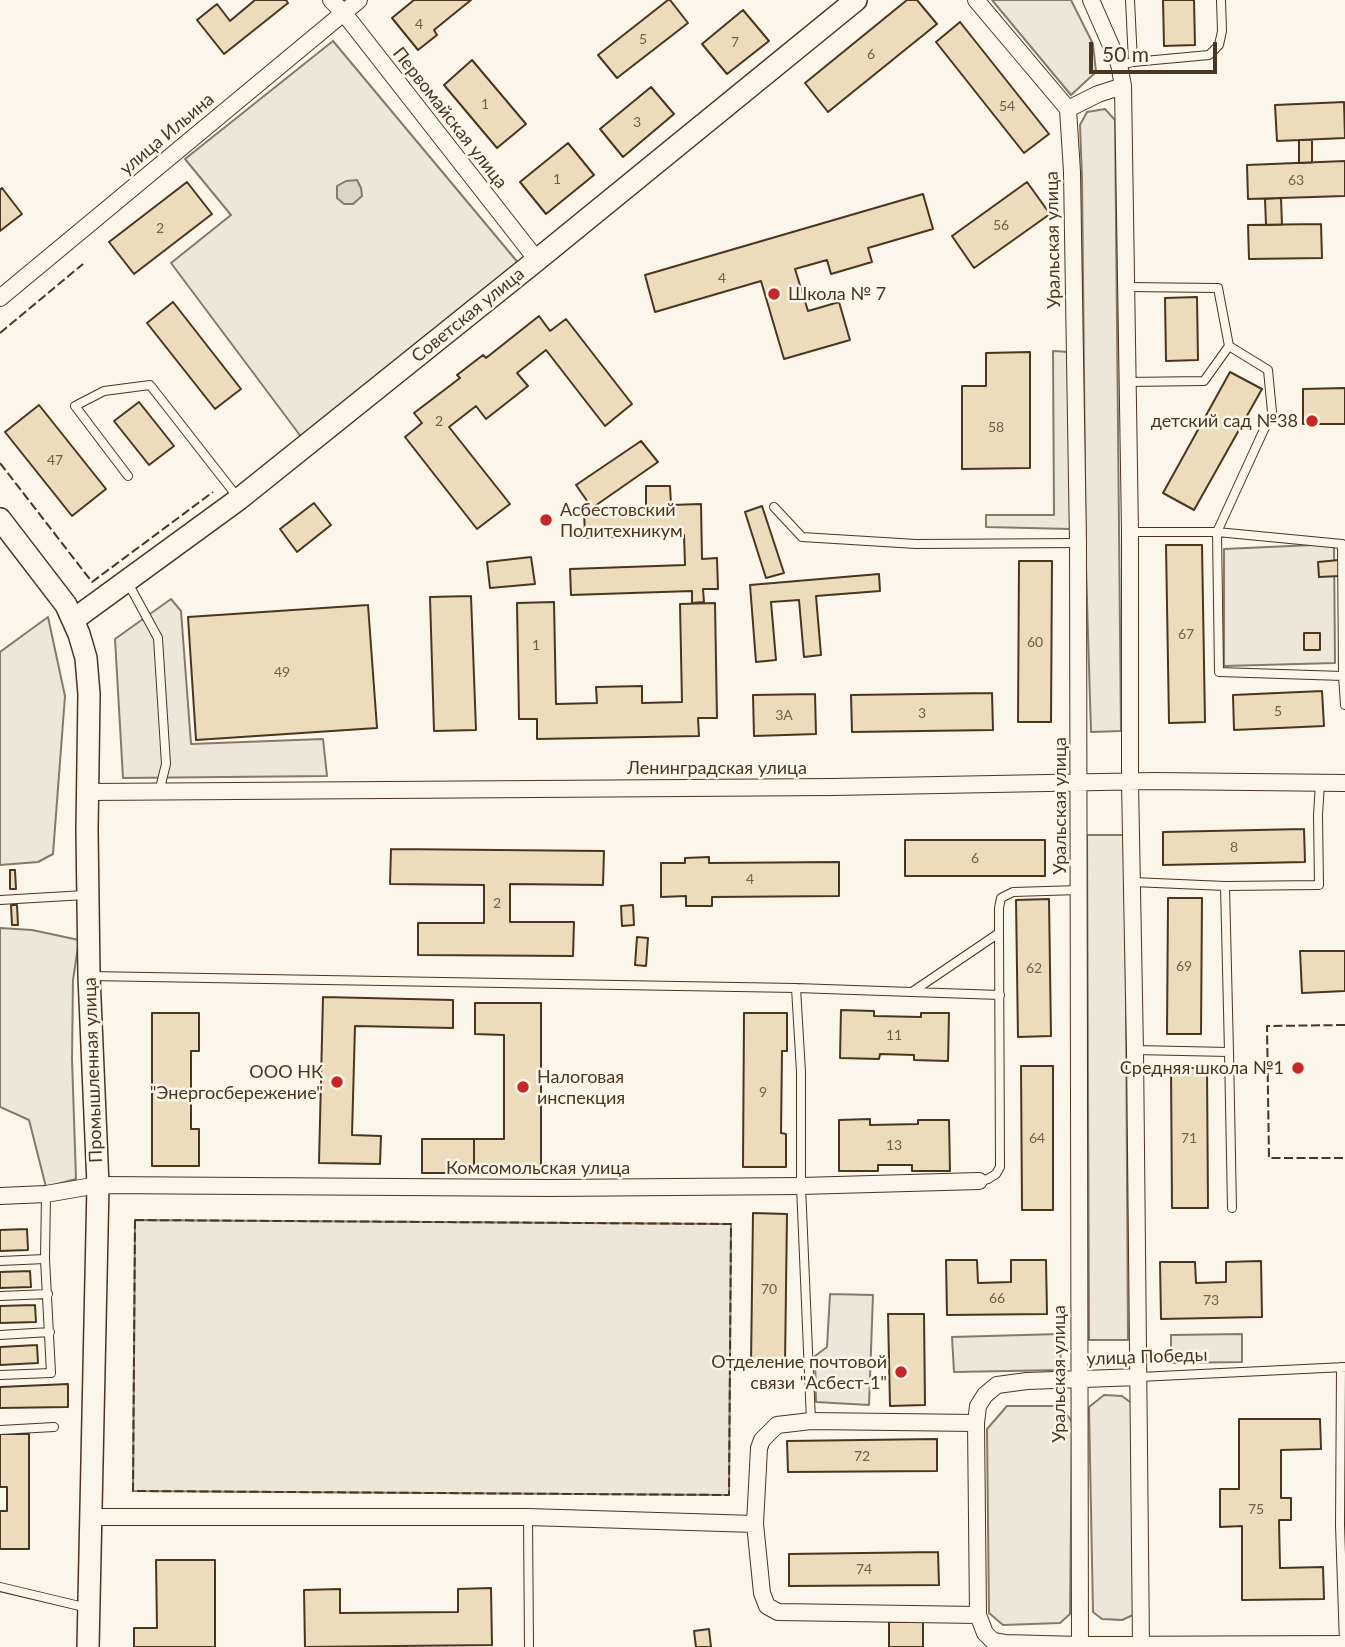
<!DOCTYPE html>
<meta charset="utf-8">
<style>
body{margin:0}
#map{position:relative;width:1345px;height:1647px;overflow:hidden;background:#fbf6e9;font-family:Lato,sans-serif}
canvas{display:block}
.scale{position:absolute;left:1089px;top:42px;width:128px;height:32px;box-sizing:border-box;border:4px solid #4a3520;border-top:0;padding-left:9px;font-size:21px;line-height:24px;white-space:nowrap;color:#4a3520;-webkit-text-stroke:5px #fbf6e9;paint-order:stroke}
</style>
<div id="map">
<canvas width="1345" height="1647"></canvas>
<div class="scale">50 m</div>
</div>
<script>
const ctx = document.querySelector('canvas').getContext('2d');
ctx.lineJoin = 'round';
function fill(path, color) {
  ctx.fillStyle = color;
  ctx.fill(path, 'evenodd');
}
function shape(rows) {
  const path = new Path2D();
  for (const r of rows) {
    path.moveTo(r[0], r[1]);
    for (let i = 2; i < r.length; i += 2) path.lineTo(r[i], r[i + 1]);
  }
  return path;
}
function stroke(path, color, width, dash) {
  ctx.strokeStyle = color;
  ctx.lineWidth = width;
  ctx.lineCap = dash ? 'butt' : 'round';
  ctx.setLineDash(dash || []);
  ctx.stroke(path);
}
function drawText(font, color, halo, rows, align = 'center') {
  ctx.font = font + ' Lato,sans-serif';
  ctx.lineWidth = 5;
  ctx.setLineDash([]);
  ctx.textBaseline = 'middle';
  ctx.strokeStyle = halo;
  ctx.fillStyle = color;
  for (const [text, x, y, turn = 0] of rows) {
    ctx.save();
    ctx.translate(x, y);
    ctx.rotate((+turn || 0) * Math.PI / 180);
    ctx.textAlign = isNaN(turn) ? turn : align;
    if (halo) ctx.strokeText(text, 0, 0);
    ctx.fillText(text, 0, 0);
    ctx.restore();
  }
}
const green = shape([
 [992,0,1071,0,1093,44,1096,72,1071,95,992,0],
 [333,41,520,265,302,438,171,263,231,215,185,159,333,41],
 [1105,109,1115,120,1121,731,1091,732,1086,569,1082,179,1080,125,1087,112,1105,109],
 [1334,544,1335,663,1224,666,1224,549,1334,544],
 [48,617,65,696,53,854,38,862,0,865,0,652,48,617],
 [1087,835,1125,835,1128,1340,1089,1340,1087,835],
 [0,928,32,930,79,940,73,980,72,1059,76,1179,46,1187,29,1120,0,1107,0,928],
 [135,1220,731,1224,729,1495,133,1491,135,1220],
 [830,1294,873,1295,869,1405,816,1402,815,1356,827,1347,830,1294],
 [1104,1395,1122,1396,1134,1405,1133,1615,1122,1620,1102,1619,1093,1612,1089,1407,1104,1395],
 [1007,1406,1061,1406,1072,1422,1070,1614,1060,1623,1003,1625,989,1613,987,1429,1007,1406]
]);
fill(green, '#ede6d9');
stroke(green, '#887966', 2);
const parking = shape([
 [1053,351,1070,352,1070,529,986,527,986,515,1054,515,1053,351],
 [171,599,181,611,191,744,323,739,327,776,123,778,115,639,171,599],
 [1060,1334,1061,1370,954,1372,952,1337,1060,1334],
 [1242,1334,1242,1362,1171,1363,1171,1335,1242,1334]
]);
fill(parking, '#ede7d9');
stroke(parking, '#887966', 2);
const water = shape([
 [357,180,361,188,362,196,353,204,344,204,337,198,337,186,346,181,357,180]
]);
fill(water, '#dcd4c6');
stroke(water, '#887966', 2);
const building = shape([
 [255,0,286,0,288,3,224,54,197,20,217,4,230,21,255,0],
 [414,0,471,0,434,30,437,35,418,50,392,18,414,0],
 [668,0,670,0,688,23,617,78,598,55,668,0],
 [907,0,917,0,937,24,828,112,805,83,907,0],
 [1163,0,1194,0,1195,45,1164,46,1163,0],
 [743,10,769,41,727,74,702,44,743,10],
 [960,22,1049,134,1024,153,936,42,960,22],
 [472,60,526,124,497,148,444,85,472,60],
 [651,87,674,114,623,157,600,129,651,87],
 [1344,102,1345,138,1277,141,1275,105,1344,102],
 [1299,140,1312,140,1312,163,1299,163,1299,140],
 [568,143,594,175,546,214,520,182,568,143],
 [1345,161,1345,196,1248,199,1247,165,1345,161],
 [187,182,212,214,134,274,109,242,187,182],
 [1027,182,1050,214,974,268,952,236,1027,182],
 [2,188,22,214,0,231,0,190,2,188],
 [923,194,933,229,868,248,872,262,831,274,827,260,795,269,808,311,839,302,850,340,784,359,761,281,655,312,645,275,923,194],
 [1281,198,1282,225,1266,225,1265,199,1281,198],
 [1321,224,1322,258,1249,259,1248,225,1321,224],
 [1197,297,1198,360,1166,361,1165,298,1197,297],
 [173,302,241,389,215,409,147,323,173,302],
 [539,316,550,331,566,319,632,404,605,426,546,350,517,373,528,386,486,419,476,406,449,427,510,504,477,529,405,437,422,423,414,413,460,378,457,375,483,355,486,358,539,316],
 [1030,352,1030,468,962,469,962,386,986,386,986,353,1030,352],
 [1230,372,1262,389,1194,510,1163,493,1230,372],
 [1345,388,1345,424,1303,424,1303,389,1345,388],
 [139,402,174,446,149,465,114,421,139,402],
 [39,405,106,489,72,516,5,432,39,405],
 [641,441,658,462,592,508,576,485,641,441],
 [646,486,670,486,671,505,701,504,702,559,717,558,718,589,703,589,704,602,692,603,692,591,571,595,570,569,685,565,684,535,585,538,584,509,646,507,646,486],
 [314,503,331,525,297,552,280,529,314,503],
 [762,506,784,573,766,578,745,512,762,506],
 [1166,545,1202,545,1205,722,1169,723,1166,545],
 [531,557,535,584,490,588,487,562,531,557],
 [1339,560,1340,576,1319,577,1318,562,1339,560],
 [1019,561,1052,561,1051,722,1018,722,1019,561],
 [879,574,880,591,816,596,821,655,804,657,799,600,771,602,776,660,756,662,750,585,879,574],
 [471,596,476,730,434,731,430,597,471,596],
 [554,602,556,704,597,703,596,687,642,686,642,703,682,702,680,604,715,603,717,718,698,718,699,736,537,739,537,719,519,719,517,603,554,602],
 [368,605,377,728,196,740,188,617,368,605],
 [1304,633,1320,633,1320,650,1304,650,1304,633],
 [1322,691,1324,726,1234,730,1233,695,1322,691],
 [992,693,993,730,852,732,851,695,992,693],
 [815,694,816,734,754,736,753,695,815,694],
 [1304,829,1305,862,1163,865,1163,832,1304,829],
 [905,840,1045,840,1045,876,905,876,905,840],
 [391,849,604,851,603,885,510,884,510,922,574,922,573,956,418,955,418,923,484,923,484,885,390,884,391,849],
 [709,857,709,863,839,862,839,896,712,897,712,906,686,906,686,896,661,897,661,863,685,863,685,858,709,857],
 [10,870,15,870,16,889,10,889,10,870],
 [1168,898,1202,898,1201,1034,1167,1034,1168,898],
 [1049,899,1051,1036,1018,1037,1016,900,1049,899],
 [11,905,17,905,18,925,12,925,11,905],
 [633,905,634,925,622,926,621,906,633,905],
 [637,937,648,938,646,966,635,965,637,937],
 [1300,951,1345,951,1345,991,1302,993,1300,951],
 [323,997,453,1000,453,1028,355,1026,352,1135,381,1136,380,1164,319,1163,323,997],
 [475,1003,541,1003,541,1173,474,1173,474,1139,504,1139,504,1035,475,1034,475,1003],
 [841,1010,874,1011,874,1016,921,1017,921,1013,949,1013,948,1061,914,1060,914,1055,880,1054,879,1059,840,1058,841,1010],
 [152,1013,199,1013,199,1051,191,1051,191,1129,199,1129,199,1166,152,1166,152,1013],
 [744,1013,787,1013,787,1051,782,1051,781,1133,786,1134,786,1167,743,1167,744,1013],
 [1021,1066,1053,1066,1053,1210,1022,1210,1021,1066],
 [1171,1068,1207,1068,1208,1208,1172,1208,1171,1068],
 [870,1119,870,1125,918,1124,918,1120,949,1120,950,1171,912,1171,912,1165,878,1165,878,1171,839,1171,839,1120,870,1119],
 [422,1139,474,1139,474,1173,422,1173,422,1139],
 [753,1213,787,1214,785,1364,751,1364,753,1213],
 [27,1229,28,1250,0,1251,0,1230,27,1229],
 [946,1260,977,1260,978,1283,1011,1282,1011,1260,1046,1260,1047,1314,947,1315,946,1260],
 [1261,1261,1262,1317,1161,1319,1160,1262,1195,1262,1196,1283,1226,1282,1226,1262,1261,1261],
 [30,1271,31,1287,0,1288,0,1272,30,1271],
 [35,1305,36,1322,0,1323,0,1306,35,1305],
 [888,1314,924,1314,925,1405,890,1406,888,1314],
 [37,1345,38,1363,0,1365,0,1347,37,1345],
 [68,1384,68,1407,0,1408,0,1387,68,1384],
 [1239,1419,1320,1419,1321,1449,1281,1450,1281,1498,1291,1498,1291,1520,1279,1520,1280,1568,1323,1567,1324,1599,1242,1600,1242,1526,1220,1527,1220,1489,1239,1489,1239,1419],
 [0,1434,29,1434,29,1549,0,1549,0,1511,7,1511,7,1487,0,1487,0,1434],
 [937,1439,937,1471,788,1472,787,1441,937,1439],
 [938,1552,939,1585,789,1586,789,1554,938,1552],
 [156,1560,215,1560,215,1647,134,1647,134,1628,157,1628,156,1560],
 [491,1588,492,1645,305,1647,304,1590,340,1589,340,1613,458,1612,458,1589,491,1588],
 [889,1622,923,1622,923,1647,889,1647,889,1622],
 [709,1629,711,1647,696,1647,694,1631,709,1629]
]);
fill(building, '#ecdcbc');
stroke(building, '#4a3520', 2);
const lane = shape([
 [1133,62,1209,55,1219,45,1222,31,1221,0],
 [1129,63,1133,62,1130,0],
 [1126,287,1218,288,1229,346],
 [1127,382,1204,381,1229,346,1268,370,1272,412,1217,532,1219,672,1343,676,1345,705],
 [128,476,75,406,104,391,150,385,239,499],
 [774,507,802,537,916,544,1078,543],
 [1130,532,1217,532,1342,544,1343,676],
 [128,583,158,638,166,764,159,792],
 [1133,882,1225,886,1229,1052],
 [1225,886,1319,885,1318,815,1320,783],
 [0,900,85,895],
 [89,976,796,988,912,992,999,933,999,908,1001,898,1013,892,1079,890],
 [796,988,801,1072,801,1186,811,1421],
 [912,992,1000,995],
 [1135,1050,1229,1052,1232,1208],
 [979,1181,988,1179,996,1174,1000,1167,999,933],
 [0,1261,45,1259],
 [0,1296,48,1294],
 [0,1335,50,1332],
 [1341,1367,1340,1525,1344,1644],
 [0,1375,51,1373,45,1259,46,1194],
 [1139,1377,1345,1367],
 [0,1430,54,1427],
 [528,1517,529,1647],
 [0,1587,88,1608]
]);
const street = shape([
 [331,0,343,12,537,260],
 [976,0,1068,109,1072,172,1078,543,1080,1647],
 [1091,0,1119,64,1123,86,1130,532,1130,782,1135,1050,1141,1647],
 [1068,109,1098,94,1123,86],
 [0,298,359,0],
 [88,792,833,787,1154,781,1345,783],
 [0,1196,46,1194,98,1185,550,1188,801,1186,979,1181],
 [1139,1377,1027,1381,997,1385,985,1395,978,1406,976,1423,978,1615,985,1633,993,1641,1005,1643,1080,1645,1345,1644],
 [976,1423,811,1421,777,1425,762,1440,759,1448,755,1524,762,1593,767,1606,778,1612,978,1615],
 [91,1517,528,1517,755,1524]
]);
const secondary = shape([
 [0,519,66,605,79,634,86,658,89,694,87,830,89,976,98,1185,88,1647],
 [73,620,239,499,537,260,856,0]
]);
stroke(lane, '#4a3520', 10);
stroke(street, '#4a3520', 18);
stroke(secondary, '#4a3520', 24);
stroke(lane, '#fbf6e9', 8);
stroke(street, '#fbf6e9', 16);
stroke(secondary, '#fbf6e9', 21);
stroke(shape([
 [0,333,83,264],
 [0,463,92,582,213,492],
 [1345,1025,1267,1026,1269,1158,1345,1158],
 [135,1220,731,1224,729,1495,133,1491,135,1220]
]), '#4a3520', 2, [9, 3.5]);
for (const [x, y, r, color] of [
 [774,294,7,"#c62828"],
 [1312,421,7,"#c62828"],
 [546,520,7,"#c62828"],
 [1298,1068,7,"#c62828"],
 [337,1082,7,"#c62828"],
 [523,1087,7,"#c62828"],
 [901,1372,7,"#c62828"]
]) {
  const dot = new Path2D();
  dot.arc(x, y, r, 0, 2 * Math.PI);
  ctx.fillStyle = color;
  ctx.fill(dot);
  stroke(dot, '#fbf6e9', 2.5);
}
drawText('14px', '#725f47', null, [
 ["4",419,24],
 ["5",643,39],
 ["7",735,42],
 ["6",871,54],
 ["1",485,104],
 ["54",1007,106],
 ["3",637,122],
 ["1",557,179],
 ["63",1296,180],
 ["56",1001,225],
 ["2",160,228],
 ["4",722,278],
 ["2",439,421],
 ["58",996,427],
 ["47",55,460],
 ["67",1186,634],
 ["60",1035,642],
 ["1",536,645],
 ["49",282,672],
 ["5",1278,711],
 ["3",922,713],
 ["3А",784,715],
 ["8",1234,847],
 ["6",975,858],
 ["4",750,879],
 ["2",497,903],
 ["69",1184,966],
 ["62",1034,968],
 ["11",894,1035],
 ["9",763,1092],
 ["64",1037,1138],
 ["71",1189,1138],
 ["13",894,1145],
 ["70",769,1289],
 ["66",997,1298],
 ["73",1211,1300],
 ["72",862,1456],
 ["75",1256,1509],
 ["74",864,1569]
]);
drawText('18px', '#4a3520', '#fbf6e9', [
 ["Первомайская улица",450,118,52],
 ["улица Ильина",167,134,-40],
 ["Уральская улица",1053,240,-91],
 ["Советская улица",468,315,-39],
 ["Ленинградская улица",717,768],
 ["Уральская улица",1060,806,-90],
 ["Промышленная улица",93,1070,-92],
 ["Комсомольская улица",538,1168],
 ["улица Победы",1147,1357,-2],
 ["Уральская улица",1059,1374,-90]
]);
drawText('18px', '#4a3520', '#fbf6e9', [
 ["Школа № 7",788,294,"left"],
 ["детский сад №38",1298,421],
 ["Асбестовский",560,510,"left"],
 ["Политехникум",560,531,"left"],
 ["Средняя школа №1",1284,1068],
 ["ООО НК",323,1072],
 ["\"Энергосбережение\"",323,1093],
 ["Налоговая",537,1077,"left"],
 ["инспекция",537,1098,"left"],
 ["Отделение почтовой",887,1362],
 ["связи \"Асбест-1\"",887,1383]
], 'right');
</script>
